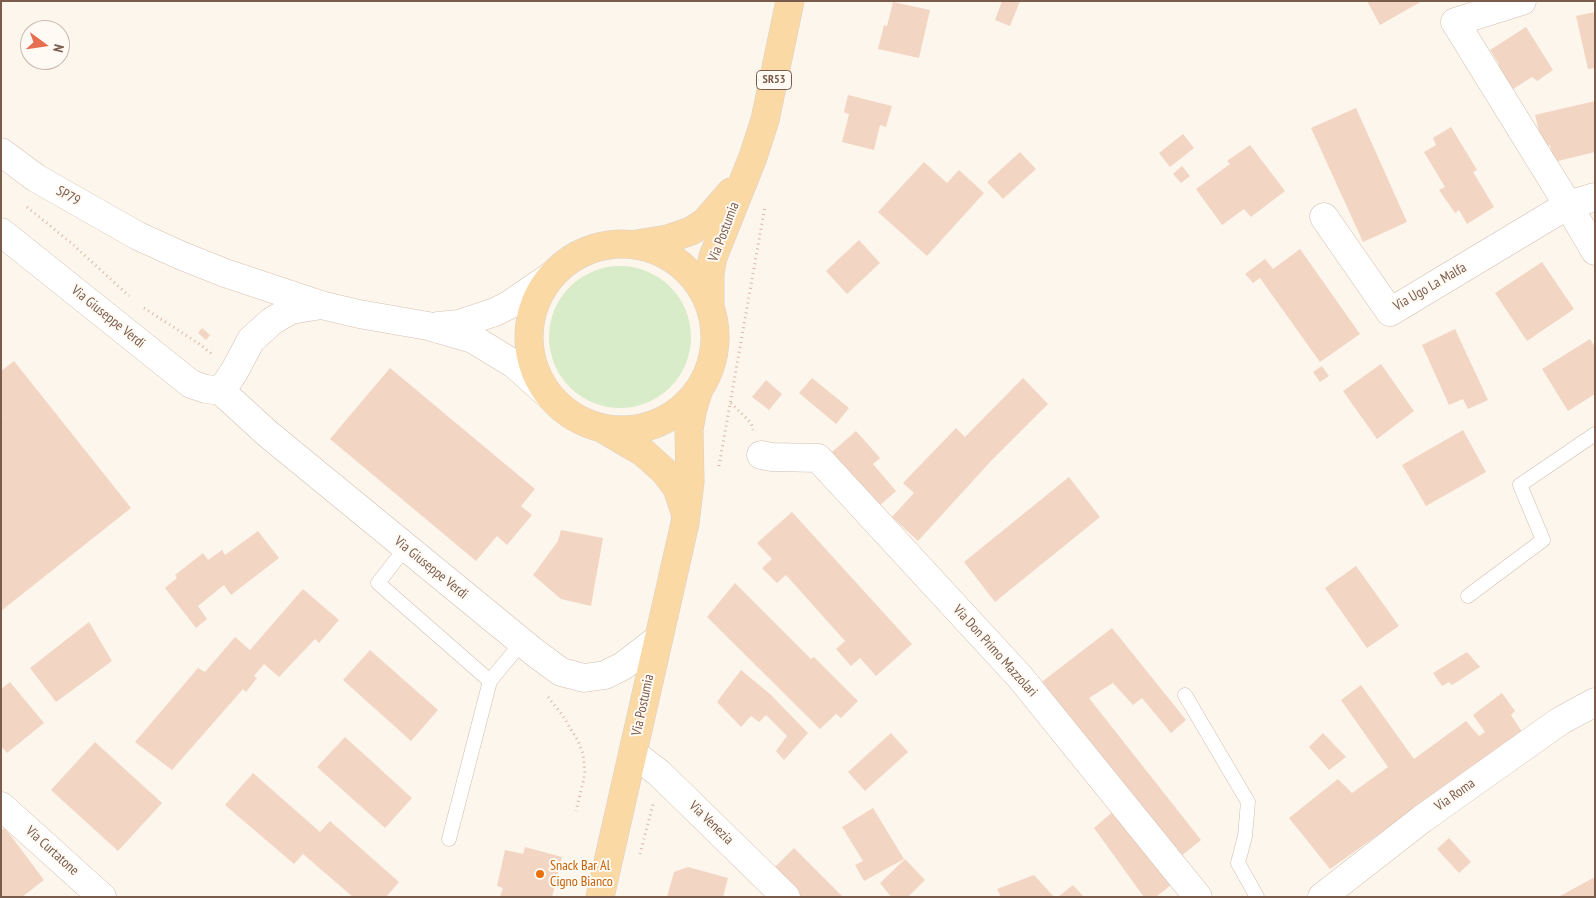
<!DOCTYPE html>
<style>
body{margin:0}
#map{position:relative;width:1596px;height:898px;overflow:hidden;background:#fdf6ec;font-family:"PT Sans Narrow",sans-serif}
canvas{display:block}
.frame{position:absolute;inset:0;border:2px solid #7a5c4d;pointer-events:none}
.north{position:absolute;left:20px;top:20px;width:50px;height:50px;box-sizing:border-box;background:#fffaf3;border:1px solid #cabbb1;border-radius:50%;rotate:104deg;font-size:14px;font-weight:700;line-height:20px;text-align:center;color:#7a5c4d}
.north::after{content:'';display:block;margin:auto;width:18px;height:22px;background:#e76f51;clip-path:polygon(50% 0,100% 100%,50% 72%,0 100%)}
</style>
<div id="map">
<canvas width="1596" height="898"></canvas>
<div class="frame"></div>
<div class="north">N</div>
</div>
<script>
const ctx = document.querySelector('canvas').getContext('2d');
ctx.lineJoin = 'round';
function fill(path, color) {
  ctx.fillStyle = color;
  ctx.fill(path, 'evenodd');
}
function shape(rows) {
  const path = new Path2D();
  for (const r of rows) {
    if (r.length === 3) {
      path.moveTo(r[0] + r[2], r[1]);
      path.arc(r[0], r[1], r[2], 0, 2 * Math.PI);
      continue;
    }
    path.moveTo(r[0], r[1]);
    for (let i = 2; i < r.length; i += 2) path.lineTo(r[i], r[i + 1]);
  }
  return path;
}
function stroke(path, color, width, dash) {
  ctx.strokeStyle = color;
  ctx.lineWidth = width;
  ctx.lineCap = dash ? 'butt' : 'round';
  ctx.setLineDash(dash || []);
  ctx.stroke(path);
}
function drawText(font, color, halo, rows, align = 'center') {
  ctx.font = font + ' "PT Sans Narrow",sans-serif';
  ctx.lineWidth = 4;
  ctx.setLineDash([]);
  ctx.textBaseline = 'middle';
  ctx.strokeStyle = halo;
  ctx.fillStyle = color;
  for (const [text, x, y, turn = 0] of rows) {
    ctx.save();
    ctx.translate(x, y);
    ctx.rotate((+turn || 0) * Math.PI / 180);
    ctx.textAlign = isNaN(turn) ? turn : align;
    if (halo) ctx.strokeText(text, 0, 0);
    ctx.fillText(text, 0, 0);
    ctx.restore();
  }
}
fill(shape([
 [620,337,71]
]), '#d8ecc9');
fill(shape([
 [1002,1,1020,1,1010,26,995,20],
 [1367,1,1422,1,1380,25],
 [893,2,930,10,919,58,878,49,884,25,887,26],
 [1595,12,1595,68,1588,69,1576,16],
 [1526,27,1553,70,1537,81,1532,77,1510,91,1496,68,1499,64,1490,50],
 [848,95,892,106,886,127,880,125,874,150,842,142,849,114,844,112],
 [1595,101,1595,152,1554,162,1550,145,1543,147,1535,115],
 [1356,108,1407,222,1363,242,1311,128],
 [1451,127,1477,170,1473,172,1494,207,1467,224,1459,210,1455,213,1439,190,1445,187,1424,152,1436,145,1433,138],
 [1183,134,1194,148,1170,167,1159,153],
 [1250,145,1285,191,1251,217,1244,209,1222,225,1196,189,1230,164,1227,161],
 [1020,152,1036,169,1003,199,987,182],
 [924,162,947,183,959,170,984,193,927,256,878,212],
 [1182,166,1190,176,1181,183,1173,174],
 [859,240,880,263,847,294,826,271],
 [1300,249,1360,334,1320,362,1260,278,1253,283,1245,274,1265,259,1273,269],
 [1542,262,1574,309,1527,341,1495,293],
 [202,328,210,335,206,340,198,333],
 [1455,329,1488,400,1468,409,1463,399,1449,405,1422,345],
 [1590,339,1595,347,1595,394,1568,411,1542,369],
 [14,361,131,508,1,611,1,419,3,418,1,416,1,371],
 [1381,364,1414,411,1377,439,1343,391],
 [1322,366,1329,376,1320,382,1313,372],
 [390,368,535,489,521,506,532,515,507,545,497,536,476,561,330,439],
 [812,378,849,408,836,424,799,393],
 [1023,378,1048,404,991,461,918,541,892,517,914,493,903,483,956,428,965,437],
 [766,380,782,394,769,410,752,397],
 [1463,430,1486,472,1426,506,1402,465],
 [856,431,880,458,873,464,896,491,879,506,832,452],
 [1069,477,1100,517,995,602,964,562],
 [792,512,912,644,876,676,860,658,851,666,836,649,845,641,786,575,777,583,762,568,772,559,757,543],
 [561,530,603,538,591,606,561,599,533,575,558,541],
 [258,531,279,558,231,595,224,585,198,606,207,619,196,628,165,588,177,578,175,575,203,553,208,560,222,550,225,555],
 [1356,566,1399,626,1367,648,1325,588],
 [735,583,811,659,814,657,858,701,841,718,836,714,820,729,707,617],
 [303,589,339,620,319,643,315,639,279,677,264,664,254,676,257,678,246,692,243,689,172,770,135,742,198,668,205,672,235,637,250,650],
 [89,622,112,661,56,702,30,668],
 [1112,628,1186,720,1171,733,1142,698,1133,705,1113,683,1089,698,1201,840,1175,861,1039,684],
 [370,650,438,710,411,741,343,680],
 [1467,652,1480,667,1452,685,1449,682,1442,686,1433,673],
 [741,670,770,694,808,733,784,760,776,751,787,736,766,715,759,722,751,716,741,727,717,702],
 [10,682,44,723,7,753,1,746,1,689],
 [1361,685,1414,759,1466,721,1479,736,1485,732,1473,715,1502,693,1515,711,1511,715,1522,732,1330,869,1289,818,1338,779,1352,793,1388,767,1341,700],
 [891,733,908,752,865,791,848,772],
 [1323,733,1346,757,1329,770,1309,747],
 [345,737,412,798,385,828,317,767],
 [95,742,162,803,118,851,51,790],
 [253,773,320,832,330,821,399,882,386,897,353,897,303,854,294,864,225,805],
 [873,808,904,859,864,881,855,865,863,861,842,827],
 [1117,808,1176,881,1156,897,1144,897,1094,828],
 [5,828,44,880,22,897,1,897,1,830],
 [1449,838,1471,862,1459,873,1437,849],
 [525,847,562,857,552,897,500,897,503,888,497,886,505,850,523,854],
 [794,848,843,897,791,897,768,874],
 [905,859,925,880,908,897,891,897,880,883],
 [688,867,728,878,723,897,667,897,674,872],
 [1034,875,1054,897,1001,897,997,889],
 [1595,877,1595,897,1558,897],
 [1073,885,1084,897,1058,897]
]), '#f3d5c3');
const lane = shape([
 [406,547,378,583,490,681],
 [1468,596,1543,540,1520,485,1595,434],
 [1185,695,1248,802,1245,836,1238,863,1257,897],
 [449,839,490,681,522,642]
]);
const street = shape([
 [1522,1,1455,22,1568,205,1595,251],
 [1324,217,1390,312,1568,205,1595,197],
 [1,232,191,384,206,389,221,391,268,434,534,652,561,672,584,678,605,675,623,666,658,639],
 [221,391,234,372,251,340,272,321,291,310,321,305],
 [761,455,772,457,818,458,1020,677,1198,897],
 [1,806,102,897]
]);
const secondary = shape([
 [1,152,36,178,138,236,180,255,225,273,321,305,359,314,428,326,473,339,514,364,551,397],
 [438,326,459,324,495,312,509,305,551,276],
 [633,753,659,773,786,897],
 [1322,897,1422,819,1560,721,1595,702]
]);
const primary = shape([
 [622,337,93],
 [637,244,668,239,691,231,705,222,731,192],
 [710,305,710,273,713,257,753,157,765,120,790,1],
 [605,430,644,453,665,472,677,488,685,512],
 [600,897,685,523,690,482,689,429,693,408,699,389]
]);
stroke(lane, '#d1beb0', 15);
stroke(street, '#d1beb0', 29);
stroke(secondary, '#d6c0b0', 29);
stroke(primary, '#dad1cd', 29);
stroke(shape([
 [27,207,70,242,129,296],
 [144,308,198,343,213,355],
 [731,403,751,423,753,430],
 [719,466,765,206],
 [548,697,563,716,578,741,583,754,585,774,576,811],
 [640,854,653,804]
]), '#d9b8a5', 3, [1, 4]);
stroke(lane, '#fff', 14);
stroke(street, '#fff', 28);
stroke(secondary, '#fff', 28);
stroke(primary, '#fbd9a5', 28);
for (const [x, y, r, color] of [
 [540,874,5,"#e8710a"]
]) {
  const dot = new Path2D();
  dot.arc(x, y, r, 0, 2 * Math.PI);
  ctx.fillStyle = color;
  ctx.fill(dot);
  stroke(dot, '#fffaf3', 2);
}
for (const [x, y, w] of [
 [774,80,35]
]) {
  const box = new Path2D();
  box.roundRect(x - w / 2, y - 9.5, w, 19, 4);
  ctx.fillStyle = '#fffaf3';
  ctx.fill(box);
  stroke(box, '#7a5c4d', 1);
}
drawText('bold 12px', '#7a5c4d', null, [
 ["SR53",774,80]
]);
drawText('14px', '#7a5c4d', '#fffaf3', [
 ["SP79",68,196,29],
 ["Via Postumia",724,232,-69],
 ["Via Ugo La Malfa",1430,287,-30],
 ["Via Giuseppe Verdi",108,317,39],
 ["Via Giuseppe Verdi",431,568,39],
 ["Via Don Primo Mazzolari",995,651,48],
 ["Via Postumia",643,705,-78],
 ["Via Roma",1455,795,-35],
 ["Via Venezia",711,823,44],
 ["Via Curtatone",52,851,42]
]);
drawText('14px', '#c56008', '#fffaf3', [
 ["Snack Bar Al",550,866],
 ["Cigno Bianco",550,882]
], 'left');
</script>
